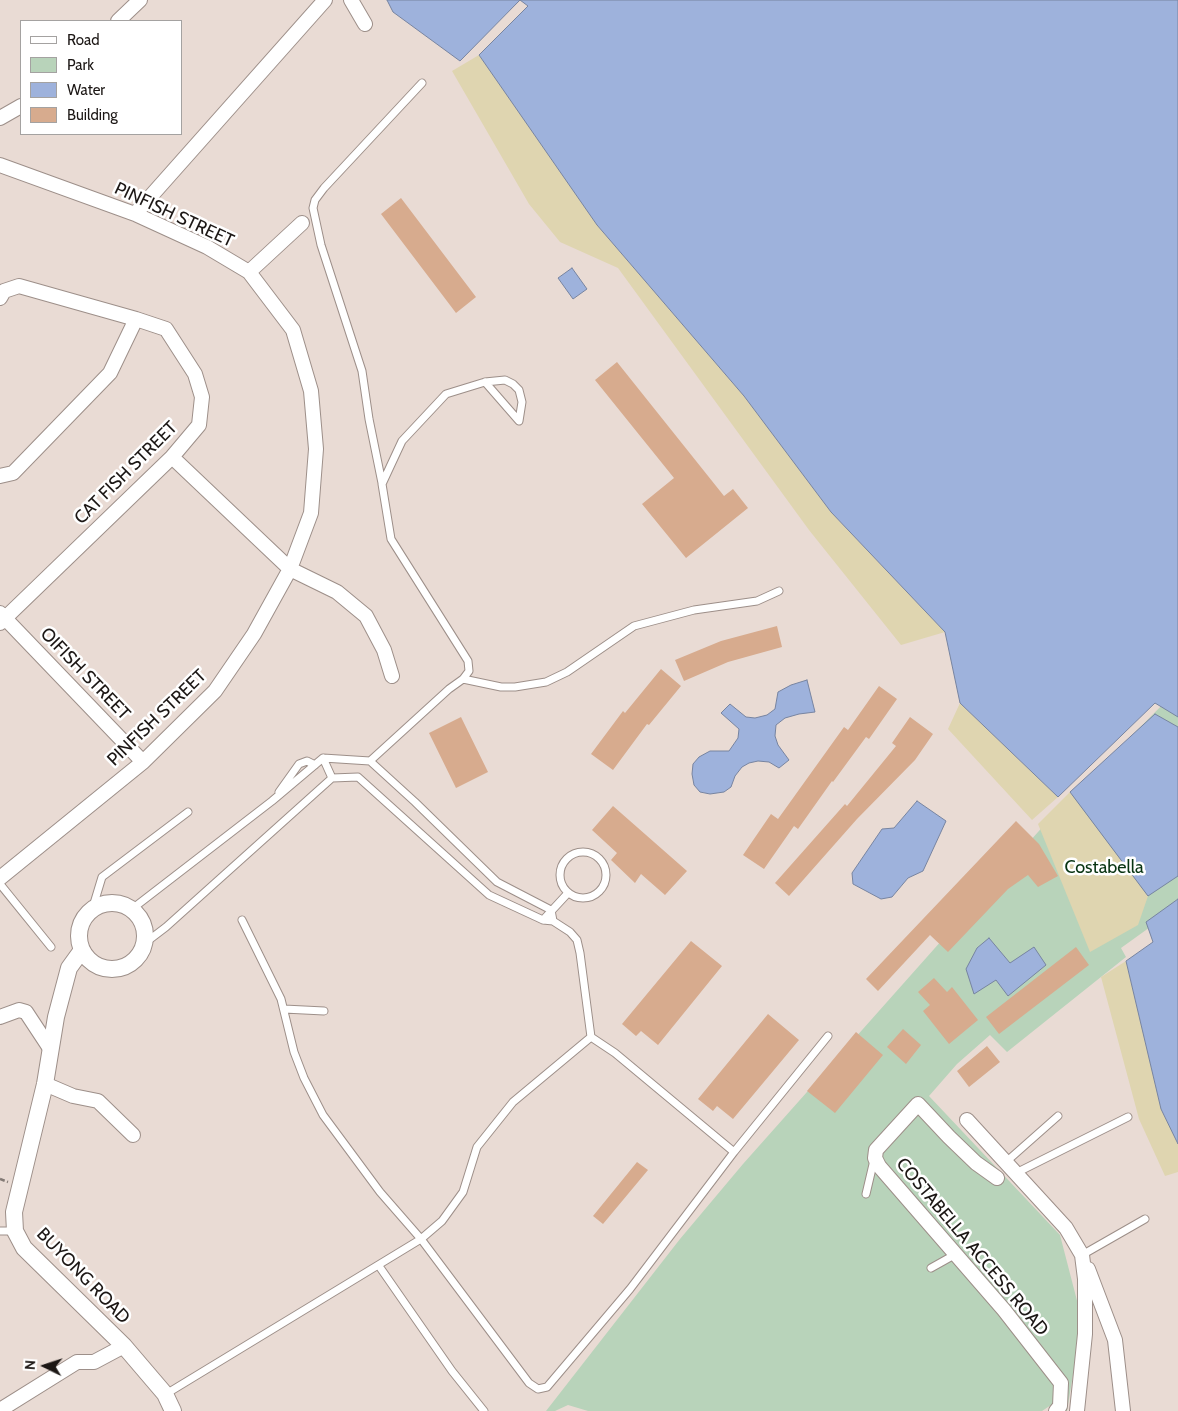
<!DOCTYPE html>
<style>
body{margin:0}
#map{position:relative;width:1178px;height:1411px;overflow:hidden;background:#e9dbd4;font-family:Cabin,sans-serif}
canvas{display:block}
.legend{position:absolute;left:20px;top:20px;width:162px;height:115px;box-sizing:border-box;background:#fff;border:1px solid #a4a2a1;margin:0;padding:6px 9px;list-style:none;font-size:15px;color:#1c1715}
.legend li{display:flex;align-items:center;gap:10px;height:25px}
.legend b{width:25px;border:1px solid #a4a2a1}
.north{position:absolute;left:20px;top:1341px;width:50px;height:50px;-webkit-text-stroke:4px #fff;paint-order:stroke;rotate:274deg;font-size:14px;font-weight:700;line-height:20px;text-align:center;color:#1c1715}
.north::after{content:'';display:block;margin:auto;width:18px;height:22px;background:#1c1715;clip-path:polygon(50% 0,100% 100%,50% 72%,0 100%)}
</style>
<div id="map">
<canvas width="1178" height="1411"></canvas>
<ul class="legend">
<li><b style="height:6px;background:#fff"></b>Road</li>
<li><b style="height:14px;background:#b8d3ba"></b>Park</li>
<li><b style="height:14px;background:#9eb2dc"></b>Water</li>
<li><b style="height:14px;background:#d7ab8e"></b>Building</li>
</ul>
<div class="north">N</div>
</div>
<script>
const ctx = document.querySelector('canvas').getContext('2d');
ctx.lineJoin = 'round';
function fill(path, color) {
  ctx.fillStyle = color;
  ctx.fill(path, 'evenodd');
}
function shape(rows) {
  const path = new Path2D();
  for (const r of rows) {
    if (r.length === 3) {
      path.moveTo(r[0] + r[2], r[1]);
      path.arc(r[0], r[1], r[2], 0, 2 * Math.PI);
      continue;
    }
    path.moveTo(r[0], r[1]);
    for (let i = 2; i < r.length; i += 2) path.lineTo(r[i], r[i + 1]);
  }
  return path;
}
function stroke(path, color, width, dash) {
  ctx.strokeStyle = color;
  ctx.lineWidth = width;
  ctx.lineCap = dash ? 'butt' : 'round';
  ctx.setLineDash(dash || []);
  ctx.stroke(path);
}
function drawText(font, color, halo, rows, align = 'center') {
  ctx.font = font + ' Cabin,sans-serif';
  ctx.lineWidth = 5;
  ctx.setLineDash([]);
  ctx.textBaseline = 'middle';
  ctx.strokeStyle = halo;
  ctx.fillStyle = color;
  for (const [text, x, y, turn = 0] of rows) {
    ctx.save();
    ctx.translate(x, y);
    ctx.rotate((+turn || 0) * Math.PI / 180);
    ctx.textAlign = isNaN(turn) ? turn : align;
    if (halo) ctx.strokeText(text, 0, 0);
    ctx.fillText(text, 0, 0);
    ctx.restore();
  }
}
fill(shape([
 [1178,689,1178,907,1121,948,1126,957,1007,1052,990,1035,957,1064,929,1096,1060,1235,1082,1320,1067,1411,1060,1411,1051,1405,1042,1411,588,1411,568,1405,555,1411,546,1411,680,1239,743,1164,1054,814]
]), '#b8d3ba');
fill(shape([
 [479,55,597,225,744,396,831,512,945,632,901,645,809,530,618,268,560,242,529,204,452,71],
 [960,703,1058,797,1032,820,948,729],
 [1070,792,1148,896,1138,925,1090,952,1038,824],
 [1126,961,1161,1108,1178,1144,1178,1172,1165,1176,1139,1119,1101,977]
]), '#dfd5b0');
const water = shape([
 [387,0,1178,0,1178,717,1155,703,1058,797,960,703,945,632,831,512,744,396,597,225,479,55,528,6,520,0,460,61,393,12,387,0],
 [572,268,587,289,573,299,558,278,572,268],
 [807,680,815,712,799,714,785,718,776,725,775,736,778,745,789,760,779,768,769,762,758,761,749,763,742,767,735,776,731,787,724,792,710,794,700,792,694,785,692,774,693,764,699,757,710,751,729,751,738,738,739,729,721,713,730,704,746,717,755,718,767,715,775,709,778,692,791,685,807,680],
 [1155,714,1178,727,1178,876,1148,896,1070,792,1155,714],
 [917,801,946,821,923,871,908,878,892,897,881,899,853,884,852,873,882,829,894,828,917,801],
 [1178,899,1178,1144,1161,1109,1126,961,1153,942,1146,922,1178,899],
 [989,938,1010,963,1034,947,1046,965,1008,996,996,980,974,994,966,969,977,948,989,938]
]);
fill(water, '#9eb2dc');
stroke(water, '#7784a0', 1);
fill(shape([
 [401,198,476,297,456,313,381,214],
 [617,362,724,496,733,489,748,508,686,558,642,504,674,478,595,380],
 [777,626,782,647,728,662,684,681,675,660,721,641],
 [661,669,681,686,649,725,647,724,613,770,591,754,623,711,625,713],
 [879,686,897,699,869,739,866,737,833,782,832,781,798,829,794,826,764,869,743,855,771,814,778,819,844,727,848,730],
 [461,717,488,772,456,788,429,733],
 [910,717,933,734,915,760,857,819,789,896,775,883,845,804,847,806,896,746,892,743],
 [613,806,687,871,665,895,641,874,635,883,611,860,617,853,592,830],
 [1016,821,1039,844,1058,876,1038,887,1028,875,1008,889,948,952,930,935,878,991,866,979],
 [691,941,722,966,658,1045,641,1031,636,1036,622,1024],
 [1076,947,1089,965,999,1034,986,1017],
 [934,978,947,992,952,987,978,1020,949,1044,923,1011,930,1005,918,992],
 [768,1014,799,1040,733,1119,717,1106,713,1111,698,1099],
 [903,1029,921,1045,906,1064,887,1047],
 [856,1032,883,1055,835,1113,807,1091],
 [987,1046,1000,1062,969,1087,957,1071],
 [637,1162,648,1170,603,1224,593,1216]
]), '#d7ab8e');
const service = shape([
 [382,483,369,419,362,371,321,245,313,208,315,200,324,188,422,83],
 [463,679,501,687,515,687,546,682,567,672,634,626,694,610,757,601,779,591],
 [323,758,332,778],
 [370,761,449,689,463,679,469,671,468,661,391,539,382,484,402,441,446,394,485,382,505,380,513,384,519,390,522,402,519,421,485,382],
 [279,792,299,764,307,761,315,765],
 [583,875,23],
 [0,884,51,947],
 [132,909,272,801,323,758,370,761,415,802,497,882,551,910,553,921],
 [92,910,102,877,188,812],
 [242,920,281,999,294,1052,304,1078,323,1115,380,1192,421,1239,529,1383,538,1389,547,1387,630,1289,734,1152,828,1036],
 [543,920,568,893],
 [145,943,166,927,332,778,358,777,489,895,543,920,553,921,570,932,577,940,580,953,591,1037,615,1053,734,1152],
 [284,1009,324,1011],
 [1006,1162,1058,1116],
 [1016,1173,1128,1117],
 [866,1194,874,1160],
 [0,1231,15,1231],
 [1082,1255,1145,1219],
 [379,1266,452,1371,484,1411],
 [931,1268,956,1254],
 [166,1394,421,1239,442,1221,463,1192,477,1147,513,1102,591,1037]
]);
const minor = shape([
 [351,0,365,24],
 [118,21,140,0],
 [0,118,21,106],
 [0,165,135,214,207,247,249,272,293,330,311,391,316,449,311,513,290,569,254,634,215,691,143,762,0,878],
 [135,214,325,0],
 [249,272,302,223],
 [0,298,4,291,19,286,136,319,166,329,195,374,202,397,199,425,172,457,0,623],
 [172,457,290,569,337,592,366,616,384,650,392,676],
 [0,476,13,473,110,373,136,319],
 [0,613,143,762],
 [0,1017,19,1010,26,1012,51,1050],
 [45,1084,73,1096,98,1101,133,1135],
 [967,1120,1066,1228,1082,1255,1085,1279,1085,1334,1077,1411],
 [997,1178,976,1163,949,1137,918,1104,876,1150,875,1158,879,1166,1004,1310,1061,1383,1060,1406,1056,1411],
 [1088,1269,1115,1340,1123,1411],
 [0,1410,77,1362,94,1362,124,1346]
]);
const tertiary = shape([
 [112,936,33],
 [82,950,69,968,56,1017,45,1084,14,1212,15,1231,24,1248,124,1346,165,1394,173,1411]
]);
stroke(service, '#9d8f89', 9);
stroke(minor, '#9d8f89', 16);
stroke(tertiary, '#9d8f89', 18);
stroke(shape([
 [0,1179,8,1182]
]), '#837a75', 2.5, [5, 2.5]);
stroke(service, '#fff', 7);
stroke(minor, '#fff', 14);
stroke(tertiary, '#fff', 16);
drawText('18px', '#1c1715', '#fff', [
 ["PINFISH STREET",174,215,25],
 ["CAT FISH STREET",126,473,-45],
 ["OIFISH STREET",85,674,46],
 ["PINFISH STREET",157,718,-44],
 ["COSTABELLA ACCESS ROAD",972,1247,50],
 ["BUYONG ROAD",83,1276,46]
]);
drawText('18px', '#083412', '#fff', [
 ["Costabella",1104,868]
]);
</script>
